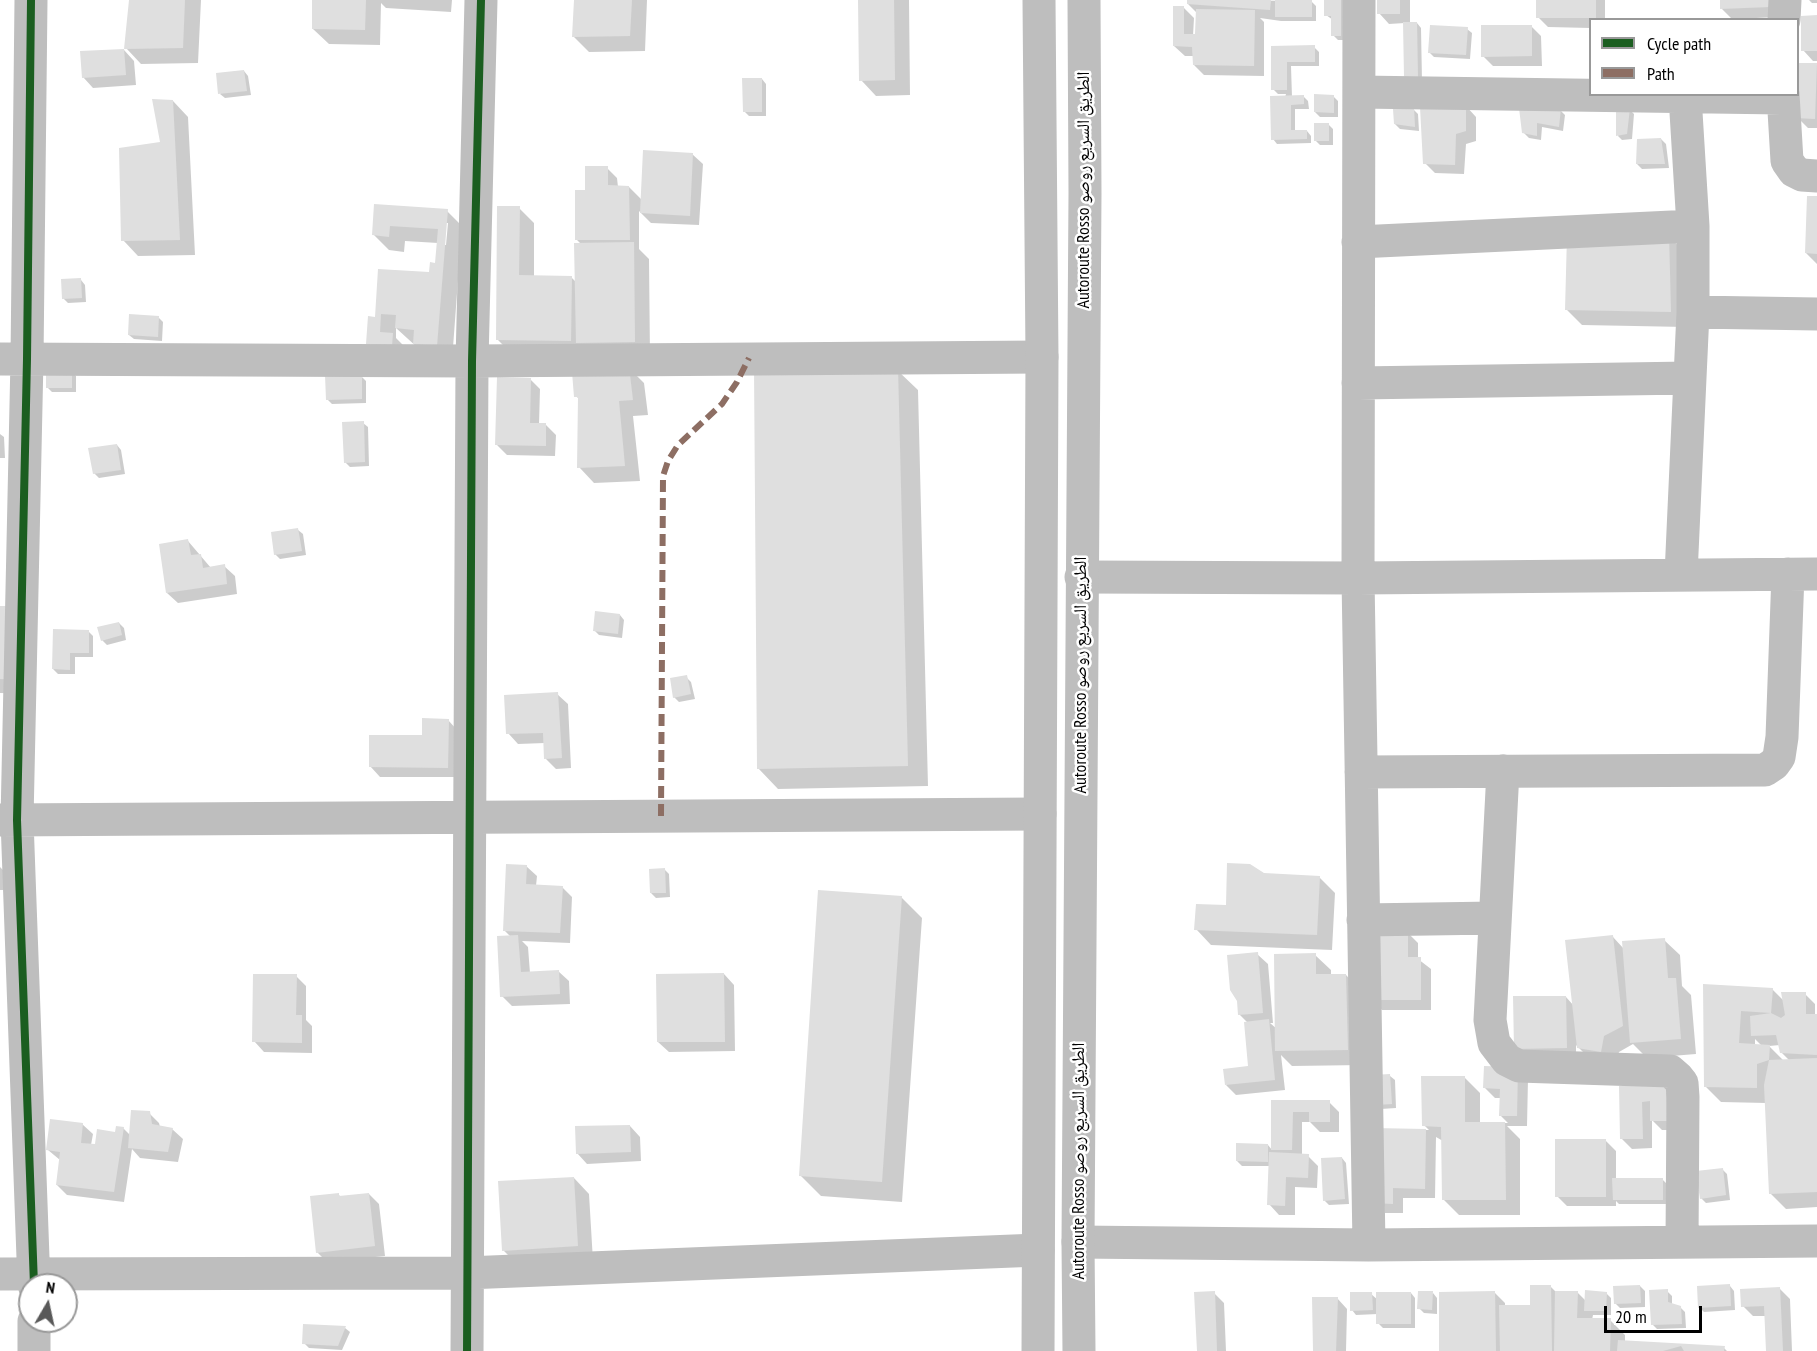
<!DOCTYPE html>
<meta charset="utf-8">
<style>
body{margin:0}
#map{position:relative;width:1817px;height:1351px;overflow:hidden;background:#fff;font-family:"PT Sans Narrow",sans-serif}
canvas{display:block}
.legend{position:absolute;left:1589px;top:18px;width:210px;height:78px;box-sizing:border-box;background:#fff;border:2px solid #999;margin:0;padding:8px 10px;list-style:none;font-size:18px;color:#000}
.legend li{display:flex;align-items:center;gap:12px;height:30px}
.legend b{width:30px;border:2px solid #999}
.north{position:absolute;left:18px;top:1273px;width:60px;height:60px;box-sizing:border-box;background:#fff;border:2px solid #999;border-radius:50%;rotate:9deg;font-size:16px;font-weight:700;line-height:24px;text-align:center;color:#000}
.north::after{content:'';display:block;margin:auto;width:21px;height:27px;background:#595959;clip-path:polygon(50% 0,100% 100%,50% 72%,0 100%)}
.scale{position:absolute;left:1604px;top:1306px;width:98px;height:27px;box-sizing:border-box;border:3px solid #000;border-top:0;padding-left:8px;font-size:18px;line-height:21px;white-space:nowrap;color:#000;-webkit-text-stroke:4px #fff;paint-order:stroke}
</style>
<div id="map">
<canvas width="1817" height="1351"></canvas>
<ul class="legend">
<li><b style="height:8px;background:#1b5e20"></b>Cycle path</li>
<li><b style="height:8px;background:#8d6e63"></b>Path</li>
</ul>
<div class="north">N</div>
<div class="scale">20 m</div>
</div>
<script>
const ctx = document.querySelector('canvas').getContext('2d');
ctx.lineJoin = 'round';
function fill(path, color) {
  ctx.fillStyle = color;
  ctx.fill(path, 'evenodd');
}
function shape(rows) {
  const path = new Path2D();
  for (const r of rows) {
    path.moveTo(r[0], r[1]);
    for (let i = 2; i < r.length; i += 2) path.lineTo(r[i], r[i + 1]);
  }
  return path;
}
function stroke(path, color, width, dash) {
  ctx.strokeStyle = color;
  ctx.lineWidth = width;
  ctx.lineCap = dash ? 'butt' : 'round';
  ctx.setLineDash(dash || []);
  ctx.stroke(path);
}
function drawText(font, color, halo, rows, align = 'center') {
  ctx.font = font + ' "PT Sans Narrow","Noto Naskh Arabic",sans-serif';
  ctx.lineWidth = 5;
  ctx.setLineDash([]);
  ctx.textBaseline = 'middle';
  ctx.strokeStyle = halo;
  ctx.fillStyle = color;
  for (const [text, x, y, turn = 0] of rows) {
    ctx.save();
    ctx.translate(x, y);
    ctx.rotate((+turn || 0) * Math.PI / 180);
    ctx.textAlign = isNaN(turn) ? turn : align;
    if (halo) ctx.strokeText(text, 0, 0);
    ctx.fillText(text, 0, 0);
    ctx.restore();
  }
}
fill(shape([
 [130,0,201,0,198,63,141,64,126,48],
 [314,0,452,0,451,12,386,8,381,3,380,45,329,44,313,29],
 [575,0,647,0,645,51,589,52,573,36],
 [860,0,909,0,910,95,876,96,861,80],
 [1188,0,1311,1,1316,6,1316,21,1281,21,1260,18,1264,22,1264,76,1204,75,1194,65,1194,56,1185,56,1174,46,1184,8,1194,18,1193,36,1197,36,1197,13,1188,4],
 [1326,0,1343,0,1345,40,1338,40,1333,35,1333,20,1326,15],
 [1379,0,1410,0,1410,23,1417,23,1421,28,1422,81,1410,81,1405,23,1389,24,1379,13],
 [1538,0,1605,0,1605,19,1612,20,1590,20,1590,28,1548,27,1538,17],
 [1721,0,1779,0,1780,17,1732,19,1722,9],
 [1809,0,1817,0,1817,3,1812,3],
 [1817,17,1817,61,1813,61,1803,50],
 [1531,26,1541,36,1542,66,1493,66,1483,56],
 [1467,29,1472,33,1470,59,1434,57,1429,52],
 [1272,47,1314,47,1319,52,1319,66,1291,66,1292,97,1304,97,1308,101,1309,109,1295,109,1295,131,1307,131,1311,136,1311,143,1277,144,1273,139,1286,94,1278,94,1273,89],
 [124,50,134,61,136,85,93,88,83,77],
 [1800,64,1817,65,1817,128,1808,128,1797,117],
 [244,71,248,76,251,95,225,98,220,94],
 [762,79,766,84,766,116,749,116,744,111],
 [1333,96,1338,101,1338,117,1320,117,1315,112],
 [173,101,188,117,195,255,138,256,123,240,162,143],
 [1466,106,1476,117,1476,141,1466,144,1464,174,1435,173,1425,163],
 [1413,109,1418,114,1419,131,1400,129,1395,124],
 [1629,109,1634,114,1632,139,1622,140,1618,136],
 [1521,110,1560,110,1565,115,1563,131,1542,127,1541,140,1529,138,1524,133],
 [1328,124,1333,129,1333,145,1320,145,1315,140],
 [1661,139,1666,144,1669,168,1642,169,1637,164],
 [692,154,703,164,699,225,651,223,639,211,639,249,649,259,650,357,513,355,498,340,519,208,534,223,534,277,571,277,576,282,581,244,577,240,587,191,607,168,617,178,618,187,629,187,642,200],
 [1817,198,1817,264,1806,253],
 [376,206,447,211,462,226,452,361,430,359,396,328,396,338,408,350,383,359,376,318,380,270,431,274,436,264,438,243,405,241,404,252,389,250,374,235],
 [445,223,448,223,446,245,443,245],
 [1668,236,1684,251,1686,327,1582,325,1566,309],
 [81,280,85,285,86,302,68,303,63,298],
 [159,318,163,322,162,341,134,339,129,335],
 [629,368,644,383,648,415,633,416,640,481,594,483,579,467,579,399,576,396],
 [897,370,918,390,928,786,778,789,758,768],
 [71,372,76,376,76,392,52,392,47,387],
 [361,376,366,381,366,403,332,404,327,399],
 [530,379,540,389,539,425,546,425,556,435,555,456,507,455,497,445],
 [363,423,368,427,369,466,350,467,345,462],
 [0,434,4,437,5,458,0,458],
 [117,445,121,450,125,474,99,478,94,473],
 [298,530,303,534,306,555,280,559,275,554],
 [188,541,211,568,224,566,235,576,237,594,178,603,167,593],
 [0,607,34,694,0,693],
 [620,615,624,620,622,638,599,635,594,630],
 [119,623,124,628,126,640,107,645,102,640],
 [89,632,93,636,93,657,75,657,75,674,58,674,53,669],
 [686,677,691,682,695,699,679,702,674,697],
 [557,694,568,704,571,768,556,769,546,759,545,743,518,744,508,733],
 [448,720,458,731,458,777,380,777,370,766],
 [526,866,537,876,536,886,562,887,572,897,570,943,522,941,528,947,530,973,558,971,569,981,570,1004,512,1006,502,996,511,937,504,930],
 [0,867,3,870,3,890,0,890],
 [665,870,669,874,670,897,656,898,651,893],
 [1264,874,1319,877,1335,893,1332,950,1211,945,1196,929,1227,906],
 [901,897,922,918,902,1202,821,1196,801,1176],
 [1408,933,1418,943,1418,959,1431,969,1431,1010,1382,1010,1372,1000],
 [1613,937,1624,949,1664,940,1680,955,1682,986,1691,995,1696,1054,1647,1058,1633,1044,1619,1052,1616,1066,1594,1063,1576,1045,1576,1058,1526,1059,1515,1048,1566,997,1574,1006],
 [1257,954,1268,964,1273,1023,1270,1023,1277,1029,1315,955,1331,970,1331,975,1346,975,1361,991,1363,1065,1292,1066,1281,1055,1285,1090,1236,1095,1226,1085,1250,1068,1248,1023,1239,1014],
 [724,974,734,985,735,1051,669,1052,658,1042],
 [296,976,306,986,306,1020,312,1026,312,1053,264,1052,254,1041],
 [1704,985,1772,989,1784,1001,1805,994,1815,1004,1815,1015,1817,1015,1817,1207,1786,1209,1770,1193,1766,1103,1721,1102,1705,1086],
 [1755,1039,1762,1046,1755,1045],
 [1780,1045,1781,1052,1790,1061,1784,1061,1769,1046],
 [1390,1076,1395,1080,1396,1108,1381,1109],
 [1464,1077,1480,1093,1480,1123,1508,1123,1501,1116,1501,1098,1495,1098,1485,1088,1528,1079,1527,1126,1507,1126,1520,1139,1520,1215,1459,1215,1443,1199,1443,1141,1436,1137,1435,1198,1403,1198,1403,1213,1385,1213,1375,1130,1429,1130,1424,1125],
 [1665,1086,1677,1130,1662,1130,1652,1120,1652,1148,1632,1149,1622,1139,1620,1088],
 [1273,1101,1329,1102,1339,1112,1339,1132,1320,1132,1310,1122,1302,1122,1302,1156,1308,1156,1318,1166,1317,1188,1295,1187,1295,1215,1279,1215,1269,1204,1270,1166,1242,1166,1237,1161,1268,1145,1272,1150],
 [149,1113,159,1123,160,1127,172,1129,183,1139,178,1162,140,1158,132,1149,124,1202,67,1195,57,1185,60,1160,48,1150,82,1124,93,1134,91,1145,96,1146,123,1128,131,1136],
 [630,1126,640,1137,641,1161,587,1164,577,1153],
 [1605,1140,1616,1151,1616,1179,1662,1179,1667,1184,1667,1204,1619,1204,1616,1201,1616,1206,1567,1206,1557,1196],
 [1342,1158,1346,1163,1349,1204,1329,1205,1324,1200],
 [1722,1169,1727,1174,1730,1200,1706,1203,1701,1198],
 [574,1178,589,1194,593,1261,519,1266,503,1250],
 [338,1194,341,1197,369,1194,379,1204,385,1256,327,1262,317,1252],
 [1550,1286,1556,1292,1577,1292,1586,1301,1606,1293,1611,1298,1611,1315,1593,1315,1592,1320,1610,1320,1625,1335,1625,1342,1724,1348,1727,1351,1441,1351,1495,1293,1505,1303,1505,1306,1532,1306],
 [1640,1286,1645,1291,1645,1307,1620,1308,1615,1303],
 [1730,1286,1734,1291,1735,1310,1704,1312,1699,1307],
 [1780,1289,1790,1299,1792,1351,1768,1351,1766,1316,1753,1316,1743,1306],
 [1667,1291,1672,1296,1672,1305,1680,1307,1685,1312,1686,1328,1657,1329,1653,1325],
 [1214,1293,1224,1303,1226,1351,1198,1351],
 [1411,1293,1415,1298,1415,1328,1383,1328,1378,1323,1378,1314,1356,1315,1352,1310,1371,1294,1378,1300],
 [1433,1293,1437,1298,1437,1314,1424,1313,1419,1308],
 [1337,1298,1347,1309,1346,1351,1314,1351],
 [345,1328,350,1332,342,1350,309,1348,304,1343]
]), '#0003');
fill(shape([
 [129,0,185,0,183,48,124,49],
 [312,0,366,0,365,30,312,29],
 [574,0,632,0,630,36,572,37],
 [858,0,894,0,895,80,859,81],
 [1187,0,1271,0,1270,10,1187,4],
 [1275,0,1312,0,1312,17,1275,17],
 [1324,0,1341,0,1341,36,1331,36,1331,16,1324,16],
 [1377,0,1400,0,1400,14,1377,14],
 [1536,0,1596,0,1596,18,1536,18],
 [1720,0,1770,0,1770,7,1720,9],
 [1173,6,1184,6,1184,34,1195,34,1196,9,1255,10,1254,66,1193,65,1192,47,1173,46],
 [1817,15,1817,51,1801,51,1801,16],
 [1403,22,1417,22,1418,77,1404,77],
 [1430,25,1468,27,1466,55,1428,53],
 [1481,25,1532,25,1532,56,1481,57],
 [1315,45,1315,62,1287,62,1287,90,1271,90,1271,46],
 [124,49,126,75,82,78,80,51],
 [1798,63,1817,63,1815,119,1796,118],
 [244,70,247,91,218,94,216,73],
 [742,78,762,78,762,112,743,112],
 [1314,94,1334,95,1334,113,1314,112],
 [1304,95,1304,104,1291,105,1291,130,1307,130,1307,139,1271,140,1270,96],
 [152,99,173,100,180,240,121,241,119,148,160,142],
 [1466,105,1466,131,1456,134,1455,165,1423,164,1420,107],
 [1414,107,1415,127,1394,124,1393,109],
 [1519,108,1561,108,1559,127,1537,123,1537,136,1522,133],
 [1630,108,1627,134,1616,136,1616,109],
 [1314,123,1329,123,1329,141,1314,141],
 [1661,138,1665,164,1636,164,1637,139],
 [643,150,693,153,690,216,640,213],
 [585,166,608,166,608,185,629,186,630,240,575,240,575,190,585,190],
 [1807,196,1817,196,1817,254,1805,253],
 [374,204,448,209,437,346,413,344,414,330,395,328,396,315,381,314,380,332,393,333,392,346,366,344,368,316,375,317,378,269,429,272,430,262,435,263,438,229,390,226,389,237,372,235],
 [497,206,520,206,519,275,572,276,571,341,496,340],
 [1669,234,1671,312,1565,310,1567,235],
 [634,242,635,342,576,343,574,243],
 [81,278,82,298,62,299,61,279],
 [129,314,159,316,158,337,128,335],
 [629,366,633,400,619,401,625,466,577,468,578,397,574,397,572,372],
 [754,368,898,368,908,766,757,769],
 [46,370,72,370,72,388,46,388],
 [362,374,362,399,326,400,325,375],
 [497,377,531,378,530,423,546,423,546,446,495,445],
 [364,421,365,462,344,463,342,422],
 [117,444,121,470,93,474,88,448],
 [298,528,302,551,274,555,271,532],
 [188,539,191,555,201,554,203,568,225,564,227,584,166,593,159,544],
 [0,606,22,606,19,680,0,679],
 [595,611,620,614,618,634,593,631],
 [119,622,122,635,101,641,97,627],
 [53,629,89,630,89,653,70,653,70,670,52,669],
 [687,675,691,694,673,698,670,678],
 [558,692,562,758,544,759,543,733,506,734,504,695],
 [422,718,449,719,448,768,369,767,369,735,422,735],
 [1227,863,1250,864,1264,873,1320,876,1317,935,1194,930,1196,904,1226,905],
 [506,864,527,865,526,884,563,886,560,933,503,931],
 [665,868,666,893,650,893,649,869],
 [818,890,902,896,882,1182,799,1176],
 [1408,931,1408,957,1421,957,1421,1000,1370,1000,1370,932],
 [518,935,521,972,559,970,560,994,500,997,497,936],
 [1613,935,1623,1026,1604,1036,1601,1052,1577,1048,1565,940],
 [1665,938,1668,978,1676,978,1681,1039,1630,1043,1622,941],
 [1258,952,1263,1013,1238,1015,1237,1001,1230,990,1227,955],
 [1316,953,1316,974,1346,974,1348,1050,1275,1051,1274,954],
 [724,973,725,1042,657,1042,656,974],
 [253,974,297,974,296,1015,302,1015,302,1043,252,1042],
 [1703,984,1773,988,1771,1013,1781,1018,1785,1015,1781,992,1806,992,1806,1014,1817,1014,1817,1055,1780,1053,1776,1035,1751,1036,1750,1016,1771,1013,1741,1011,1739,1043,1770,1045,1769,1060,1757,1064,1757,1088,1704,1087],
 [1513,996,1566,996,1567,1048,1514,1049],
 [1269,1019,1275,1080,1225,1085,1223,1069,1248,1066,1244,1022],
 [1817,1058,1817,1192,1769,1194,1764,1085,1769,1060],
 [1484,1066,1518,1067,1517,1116,1499,1116,1500,1089,1483,1088],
 [1390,1074,1392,1104,1375,1105,1373,1075],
 [1421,1076,1465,1076,1465,1122,1505,1122,1506,1200,1442,1200,1441,1127,1422,1126],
 [1666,1085,1667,1121,1650,1121,1650,1101,1642,1102,1643,1139,1620,1139,1619,1086],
 [1271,1100,1330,1100,1330,1122,1309,1122,1309,1112,1293,1112,1292,1150,1271,1150],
 [131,1110,150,1111,152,1124,173,1128,168,1152,128,1148],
 [50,1119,83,1123,81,1143,95,1144,97,1129,115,1132,116,1126,124,1127,114,1192,56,1185,60,1152,46,1150],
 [630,1125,631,1152,576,1154,575,1126],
 [1373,1128,1426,1129,1425,1189,1393,1188,1393,1204,1373,1203],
 [1555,1139,1606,1139,1606,1197,1555,1197],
 [1236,1143,1268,1144,1268,1162,1236,1161],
 [1269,1152,1309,1154,1308,1178,1286,1177,1285,1206,1267,1205],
 [1342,1157,1345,1199,1323,1201,1321,1158],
 [1723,1168,1726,1195,1700,1199,1696,1171],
 [574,1177,578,1246,502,1251,498,1181],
 [1612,1178,1663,1178,1663,1200,1613,1200],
 [339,1193,339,1196,369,1193,375,1246,316,1253,310,1196],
 [1730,1284,1731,1306,1698,1308,1697,1286],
 [1530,1285,1551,1285,1552,1351,1500,1351,1499,1305,1530,1305],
 [1640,1285,1641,1303,1614,1304,1613,1286],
 [1780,1287,1783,1351,1766,1351,1764,1306,1741,1307,1740,1289],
 [1668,1289,1668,1302,1681,1306,1682,1324,1651,1325,1649,1290],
 [1585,1290,1607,1292,1606,1311,1584,1311],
 [1215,1291,1217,1351,1197,1351,1194,1292],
 [1418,1291,1433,1291,1432,1310,1417,1309],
 [1495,1291,1496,1351,1439,1351,1439,1292],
 [1555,1291,1578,1291,1577,1318,1611,1318,1610,1351,1554,1351],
 [1350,1292,1372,1292,1373,1310,1350,1311],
 [1376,1292,1411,1292,1411,1324,1376,1324],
 [1312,1297,1338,1297,1336,1351,1313,1351],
 [303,1324,346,1326,338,1346,302,1344],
 [1618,1340,1725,1346,1724,1351,1684,1351,1681,1346,1663,1351,1617,1351]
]), '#dfdfdf');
stroke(shape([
 [31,0,27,359,17,820,34,1285],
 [1359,0,1358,578,1369,1245],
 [1784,20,1785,0],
 [1359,92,1782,98],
 [1783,94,1787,161,1794,171,1802,175,1817,176],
 [1358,242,1693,226],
 [1693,312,1817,314],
 [0,359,472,361,1042,357],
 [1358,383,1690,378],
 [1681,575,1693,312,1693,226,1685,96],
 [1081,577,1358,578,1817,574],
 [1503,771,1490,1020,1494,1043,1507,1060,1519,1066,1670,1071,1678,1078,1682,1083,1683,1097,1682,1242],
 [1361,772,1765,770,1774,764,1779,757,1782,737,1788,574],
 [0,820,1040,814],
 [1363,920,1495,918],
 [1078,1242,1369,1245,1817,1241],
 [0,1274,466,1273,1038,1250],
 [34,1321,34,1351],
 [467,1351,472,361,481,0]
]), '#bebebe', 33);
stroke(shape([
 [1038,1351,1042,357,1039,0],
 [1079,1351,1078,1242,1085,193,1084,0]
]), '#bebebe', 33);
stroke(shape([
 [661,816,663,476,668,461,678,445,722,404,737,382,749,358]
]), '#8d6e63', 6, [12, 6]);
stroke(shape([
 [31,0,27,359,17,820,34,1285],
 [467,1351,472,361,481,0]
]), '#1b5e20', 8);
drawText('18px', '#000', '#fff', [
 ["Autoroute Rosso الطريق السريع روصو",1084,190,-90],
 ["Autoroute Rosso الطريق السريع روصو",1081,675,-90],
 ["Autoroute Rosso الطريق السريع روصو",1079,1161,-90]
]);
</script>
